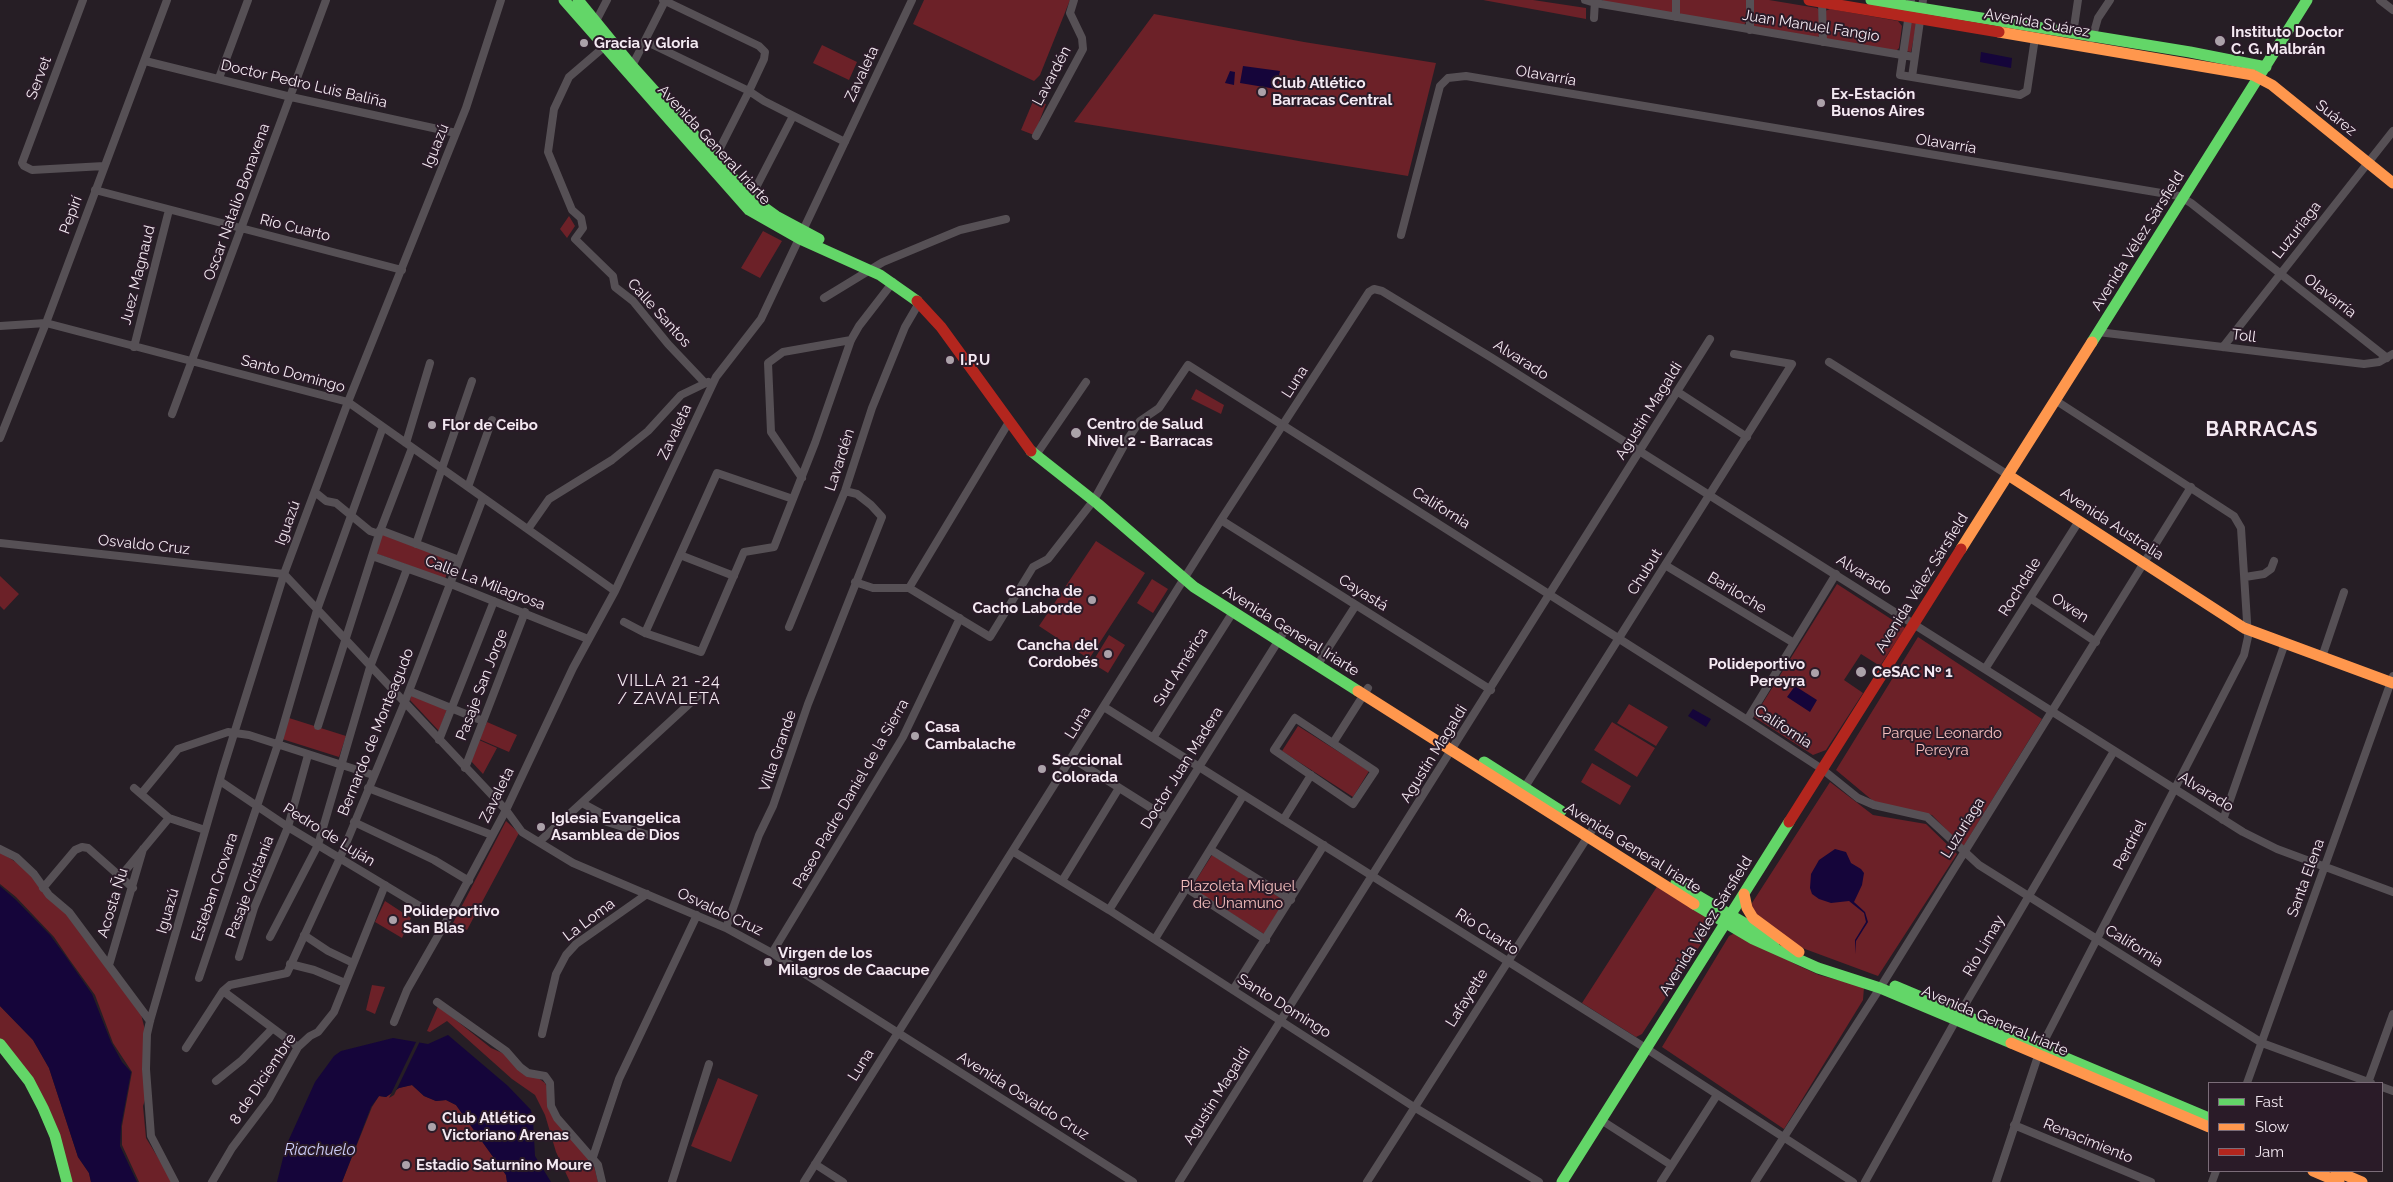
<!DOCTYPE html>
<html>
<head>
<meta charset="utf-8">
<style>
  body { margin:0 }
  #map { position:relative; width:2393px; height:1182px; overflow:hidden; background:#261e25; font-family:Raleway,sans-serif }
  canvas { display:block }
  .legend { position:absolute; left:2208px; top:1082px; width:175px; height:90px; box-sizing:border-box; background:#2a1b28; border:1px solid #7b6d79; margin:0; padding:6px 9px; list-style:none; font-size:15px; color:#f4e9f2 }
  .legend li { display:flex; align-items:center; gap:10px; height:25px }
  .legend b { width:25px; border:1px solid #7b6d79 }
</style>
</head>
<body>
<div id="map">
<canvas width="2393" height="1182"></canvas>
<ul class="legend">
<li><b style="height:6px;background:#63d668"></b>Fast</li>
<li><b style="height:6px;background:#ff974d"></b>Slow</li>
<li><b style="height:6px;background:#b3261e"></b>Jam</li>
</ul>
</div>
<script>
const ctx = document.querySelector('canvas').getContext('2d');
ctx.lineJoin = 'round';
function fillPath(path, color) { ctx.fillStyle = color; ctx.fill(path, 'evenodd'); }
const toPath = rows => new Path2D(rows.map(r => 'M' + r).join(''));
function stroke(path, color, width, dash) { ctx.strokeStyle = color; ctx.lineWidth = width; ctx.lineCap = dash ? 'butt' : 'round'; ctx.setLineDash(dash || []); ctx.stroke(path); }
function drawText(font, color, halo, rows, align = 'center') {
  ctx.font = font + ' Raleway,sans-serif'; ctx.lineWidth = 4; ctx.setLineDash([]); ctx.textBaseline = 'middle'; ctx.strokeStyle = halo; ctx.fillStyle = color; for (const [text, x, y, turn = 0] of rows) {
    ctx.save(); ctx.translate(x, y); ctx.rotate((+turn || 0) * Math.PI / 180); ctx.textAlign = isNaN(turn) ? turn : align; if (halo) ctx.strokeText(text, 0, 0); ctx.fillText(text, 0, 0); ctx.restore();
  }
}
fillPath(toPath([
  [924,0,1070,0,1040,75,1034,81,913,24],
  [1483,0,1533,0,1586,8,1586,19],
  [1602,0,1673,0,1673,11,1672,13,1605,2],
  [1678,0,1746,0,1747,21,1743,26,1687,18,1679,13],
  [1754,0,1769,0,1817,8,1819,10,1819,36,1817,38,1752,26],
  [1830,9,1898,21,1902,26,1899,48,1896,51,1828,40,1825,37,1825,11],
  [1154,14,1304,42,1436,63,1408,176,1074,122],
  [1911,21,1917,22,1911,52,1905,51],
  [822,45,857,62,849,80,813,63],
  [1034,99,1046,104,1034,135,1021,130],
  [569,216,575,226,567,238,560,229],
  [763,231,782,241,760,278,741,268],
  [1196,389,1224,405,1221,414,1191,399],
  [382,533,452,560,445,579,375,553],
  [1096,541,1145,573,1089,659,1039,626],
  [0,576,19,594,4,610,0,606],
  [1152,579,1168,589,1153,613,1137,603],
  [1837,584,1905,628,1880,666,1861,654,1844,680,1863,693,1826,750,1813,755,1754,717],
  [1109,635,1125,645,1108,673,1092,663],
  [1918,637,2042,719,1963,847,1932,815,1878,805,1836,770],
  [412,693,447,709,439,731,410,700],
  [1629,704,1668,727,1656,746,1617,723],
  [289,718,346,736,339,757,282,739],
  [487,722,517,735,509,752,479,739],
  [1612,722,1655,748,1637,777,1594,750],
  [1298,726,1369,771,1353,797,1282,751],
  [479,740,497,748,483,774,470,760],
  [1592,763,1631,786,1620,805,1581,782],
  [1830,782,1873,815,1926,824,1957,854,1878,976,1805,949,1778,935,1771,931,1751,908,1752,903],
  [506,821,519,833,467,930,453,923],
  [0,852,22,866,69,916,141,1014,145,1030,145,1100,143,1106,146,1138,173,1182,139,1182,122,1145,122,1126,132,1072,113,1043,95,995,69,959,54,937,16,897,0,884],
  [1212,855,1285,901,1264,934,1191,888],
  [1658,885,1716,921,1642,1034,1636,1037,1582,1003],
  [385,901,411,918,402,938,375,922],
  [1735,933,1797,965,1819,975,1864,987,1863,1000,1784,1129,1662,1047,1729,936],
  [372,985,385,987,375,1014,366,1010],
  [0,1006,33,1040,49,1068,78,1157,89,1173,91,1182,70,1182,57,1135,0,1040],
  [438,1006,491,1048,507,1055,545,1083,548,1089,547,1106,594,1166,598,1182,570,1182,556,1152,545,1115,535,1095,512,1079,447,1021,430,1032,427,1031],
  [718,1078,758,1095,731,1162,691,1146],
  [412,1085,424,1096,436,1101,446,1100,456,1105,506,1175,507,1182,342,1182,372,1107,379,1096,386,1097,399,1088]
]), '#6c2128');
fillPath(toPath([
  [1981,52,2012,58,2011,68,1980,62],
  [1243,66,1280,71,1276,89,1240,83],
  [1230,71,1235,72,1234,85,1225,83],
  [1795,686,1817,700,1810,712,1787,697],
  [1693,709,1711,719,1706,727,1688,716],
  [1835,849,1846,852,1851,863,1861,869,1864,873,1862,885,1854,902,1865,912,1868,922,1856,941,1855,954,1855,940,1866,922,1864,913,1849,901,1831,903,1819,899,1812,894,1810,888,1811,874,1819,860],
  [0,886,16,900,50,935,64,954,92,994,111,1042,122,1062,131,1072,121,1126,120,1146,137,1182,91,1182,89,1173,78,1157,49,1068,33,1040,0,1006],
  [448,1035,508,1086,531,1110,533,1120,535,1156,551,1182,507,1182,506,1175,456,1105,446,1100,436,1101,424,1096,412,1085,399,1088,386,1097,379,1096,371,1107,342,1182,277,1182,286,1146,315,1082,334,1056,341,1051,393,1038,428,1044]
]), '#15053a');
fillPath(toPath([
  [417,1040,420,1041,394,1095,389,1098]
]), '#261e25');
stroke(toPath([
  [83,0,22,163,24,166,32,170,104,166],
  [663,0,759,46,765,52,764,59,749,91,714,160],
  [1585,0,1595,3,1914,57],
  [1911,0,1900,75,2020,95,2027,91,2035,38],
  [2380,0,2393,10],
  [1822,2,1823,42],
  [1676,17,1676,0],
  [1594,18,1595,0],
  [594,25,607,0],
  [1750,30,1750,0],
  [2073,34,2078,0],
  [2092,39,2098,18,2110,0],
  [645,41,749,91,764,101,845,142],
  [604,47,569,77,554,109,548,152,572,210,581,218,583,228,575,239,613,276,615,287,633,301,668,344,705,383],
  [145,61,291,97,456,133],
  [631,68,665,1],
  [1912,77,1923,0],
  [219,78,248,0],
  [1036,136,1083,49,1082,38,1070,13,1074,0],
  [95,190,402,270],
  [749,201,793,116],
  [1401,235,1440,86,1448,78,1466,76,2179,196,2191,203,2387,358],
  [824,298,883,262,960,230,1006,219],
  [0,326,46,323,348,402,615,591],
  [2098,332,2364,364,2379,362,2393,354],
  [134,347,169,210],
  [2223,347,2393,131],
  [1829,362,2008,475],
  [1678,392,1747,437],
  [172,414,326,0],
  [1009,422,909,588,990,637,1033,567,1048,559,1094,500,1127,440,1140,421,1159,408,1188,365,1747,720,1822,769,1858,798,1874,805,1927,817,1979,865,2262,1043,2371,1083],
  [0,438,46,323,167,0],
  [406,443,430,363],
  [1036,455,1086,382],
  [802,478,771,432,768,363,783,352,851,340],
  [468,487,492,420],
  [315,492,326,501,336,503,370,531,379,534],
  [1221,520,1491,690],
  [528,529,549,499,612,460,648,431,681,395,708,382],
  [380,530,459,560],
  [0,543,284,574],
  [416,544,472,381],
  [680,555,734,576],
  [372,556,451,584,588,639],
  [1665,565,1794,643],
  [284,574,506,810,522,832,573,863,726,928,772,953,1133,1182],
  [2245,577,2264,574,2271,569,2274,561],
  [855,582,873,588,909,588],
  [2030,598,2096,642],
  [624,622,645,633,701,652,744,552,774,547,815,443,851,340,859,326,893,282],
  [789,627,845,491,872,408,905,327,919,303],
  [645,633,717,473,793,499],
  [2322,657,2344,592],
  [1318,664,1356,605],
  [1985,669,2079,521],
  [409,691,483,721],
  [1104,707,1647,1049,1853,1182],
  [1295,718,1375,771,1353,804,1274,750,1295,718],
  [1747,720,1836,574],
  [318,726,379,534,412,448],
  [1153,738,1233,612],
  [439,740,494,601],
  [1333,743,1368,688],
  [1072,758,1167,818],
  [465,768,525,612],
  [220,781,288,827,426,910],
  [134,788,169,818,205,830],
  [368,788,492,835],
  [1523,790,1792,364,1734,354],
  [141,794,178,749,228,732,249,735,373,775],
  [582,803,606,816,607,822,652,836],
  [1283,820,1311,775],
  [2223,820,2285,643],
  [354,822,434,860,469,881],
  [539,842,700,694],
  [0,849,16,857,34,874,49,895,69,912,150,1021],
  [1211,850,1291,900],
  [1014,852,1109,910,1414,1107,1539,1182],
  [120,877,169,818],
  [1062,881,1119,788],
  [43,888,75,850,82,847,88,848,133,888],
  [1186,888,1266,940],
  [1109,910,1282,635],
  [726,928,759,835,773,806,808,704,882,517,871,505,857,494,845,491],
  [304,935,328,951,353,963],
  [270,937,318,845,370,667,407,569],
  [1155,939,1243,796],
  [772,953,903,737,960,618],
  [239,957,254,908,288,827,308,755],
  [290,964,314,970,345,983],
  [109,965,143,849],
  [199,978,278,744,317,610,383,427],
  [1233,990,1324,845],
  [223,991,298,1047],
  [437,1002,506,1051,520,1067,528,1073,545,1076,550,1083,551,1106,557,1118,598,1165,602,1182],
  [394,1022,407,990,447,920,506,810,573,668,615,591,716,377,761,319,912,0],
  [542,1034,556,974,566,955,576,944,647,894],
  [186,1048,223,991,230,985,287,973,340,858,404,704,483,498],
  [216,1081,242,1060,272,1029],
  [2247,1083,2393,676],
  [2368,1083,2393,1014],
  [2382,1087,2393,1091],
  [1601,1120,1671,1165],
  [2014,1125,2151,1182],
  [593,1157,619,1079,697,915],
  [815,1164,843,1182],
  [175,1182,151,1136,146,1069,147,1034,150,1021,223,769,284,574,348,402,466,108,501,0],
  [212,1182,232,1148,269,1099,298,1047,310,1036,318,1032,334,1012,385,885],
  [672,1182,709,1064],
  [804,1182,1221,520,1369,292,1374,289,1382,291,1492,358,2243,832,2277,849,2393,892],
  [1179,1182,1710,339],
  [1367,1182,1592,830],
  [1661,1182,1717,1095],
  [1755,1182,1880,988,2191,487],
  [1865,1182,1956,1020,2114,751],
  [1996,1182,2041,1047,2244,655,2248,637,2241,528,2234,516,2055,400],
  [2212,1182,2216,1171]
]), '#565055', 8);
stroke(toPath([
  [564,0,749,210,800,239,880,275,917,301],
  [578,0,632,66,751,198,776,216,819,239],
  [1871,0,2190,52,2266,67],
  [2092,342,2307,0],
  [1031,451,1098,504,1194,587,1358,691],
  [1484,762,1561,811],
  [1676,883,1775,941],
  [1694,904,1753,939,1818,968,1880,988,2011,1043],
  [1895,986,2209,1118],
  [0,1044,29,1081,43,1108,55,1136,67,1182],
  [1562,1182,1789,822]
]), '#63d668', 11);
stroke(toPath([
  [1999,32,2253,75,2272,85,2393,183],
  [2008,475,2244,628,2393,683],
  [1961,549,2092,342],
  [1358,691,1694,904],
  [1744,894,1747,908,1753,918,1799,952],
  [2011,1043,2209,1127],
  [2313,1171,2339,1182],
  [2336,1171,2362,1182]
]), '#ff974d', 11);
stroke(toPath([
  [1809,0,1999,32],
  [917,301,941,327,1031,451],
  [1789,822,1961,549]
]), '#b3261e', 11);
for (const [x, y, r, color] of [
  [2220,41,6,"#aca2aa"],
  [584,43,5,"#aca2aa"],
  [1262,92,5,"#aca2aa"],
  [1821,103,5,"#aca2aa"],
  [950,360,5,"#aca2aa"],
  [432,425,5,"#aca2aa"],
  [1076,433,6,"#aca2aa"],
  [1092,600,5,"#aca2aa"],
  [1108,654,5,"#aca2aa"],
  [1861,672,6,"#aca2aa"],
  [1815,673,5,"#aca2aa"],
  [915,736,5,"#aca2aa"],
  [1042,769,5,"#aca2aa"],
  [541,827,5,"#aca2aa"],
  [393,920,5,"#aca2aa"],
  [768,962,5,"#aca2aa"],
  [432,1127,5,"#aca2aa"],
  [406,1165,5,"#aca2aa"]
]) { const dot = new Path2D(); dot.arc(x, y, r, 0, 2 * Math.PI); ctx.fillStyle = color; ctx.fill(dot); stroke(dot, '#2a1b28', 2); }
drawText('15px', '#f4e9f2', '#2a1b28', [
  ["Avenida Suárez",2037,23,10],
  ["Juan Manuel Fangio",1811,26,9],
  ["Zavaleta",862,74,-65],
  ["Lavardén",1052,76,-62],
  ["Olavarría",1546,76,10],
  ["Servet",39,78,-69],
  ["Doctor Pedro Luis Baliña",304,84,13],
  ["Suárez",2336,118,39],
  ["Olavarría",1946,144,9],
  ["Avenida General Iriarte",714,145,47],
  ["Iguazú",436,146,-68],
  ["Oscar Natalio Bonavena",237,202,-70],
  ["Pepirí",71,215,-70],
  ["Río Cuarto",295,228,14],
  ["Luzuriaga",2297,230,-52],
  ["Avenida Vélez Sársfield",2138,241,-58],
  ["Juez Magnaud",138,275,-76],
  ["Olavarría",2330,296,38],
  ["Calle Santos",659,313,48],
  ["Toll",2244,336,7],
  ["Alvarado",1521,360,32],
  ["Santo Domingo",293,374,15],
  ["Luna",1295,382,-57],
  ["Agustín Magaldi",1649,411,-58],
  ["Zavaleta",675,432,-65],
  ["Lavardén",840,460,-72],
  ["California",1441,508,32],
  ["Iguazú",288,523,-70],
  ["Avenida Australia",2112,524,33],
  ["Osvaldo Cruz",144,545,6],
  ["Chubut",1645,572,-58],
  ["Alvarado",1864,575,32],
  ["Calle La Milagrosa",485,583,21],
  ["Avenida Vélez Sársfield",1922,583,-58],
  ["Rochdale",2020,587,-58],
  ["Cayastá",1363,593,32],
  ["Bariloche",1737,593,31],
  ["Owen",2070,608,33],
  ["Avenida General Iriarte",1291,631,32],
  ["Sud América",1181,667,-58],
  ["Pasaje San Jorge",482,685,-69],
  ["Luna",1078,723,-58],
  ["California",1783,727,33],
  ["Bernardo de Monteagudo",376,732,-68],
  ["Villa Grande",778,751,-71],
  ["Agustín Magaldi",1434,754,-58],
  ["Doctor Juan Madera",1182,768,-58],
  ["Alvarado",2206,792,32],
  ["Paseo Padre Daniel de la Sierra",851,794,-60],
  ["Zavaleta",497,795,-64],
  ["Luzuriaga",1963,828,-58],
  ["Pedro de Luján",329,835,32],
  ["Perdriel",2130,845,-63],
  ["Avenida General Iriarte",1633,848,32],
  ["Santa Elena",2306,878,-70],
  ["Esteban Crovara",215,887,-71],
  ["Pasaje Cristanía",250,887,-69],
  ["Acosta Ñu",113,903,-73],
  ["Iguazú",168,911,-74],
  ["Osvaldo Cruz",720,912,25],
  ["La Loma",589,920,-37],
  ["Avenida Vélez Sársfield",1706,926,-58],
  ["Río Cuarto",1487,932,33],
  ["Río Limay",1984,946,-60],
  ["California",2134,946,32],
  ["Lafayette",1467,998,-58],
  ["Santo Domingo",1284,1006,32],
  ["Avenida General Iriarte",1995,1021,23],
  ["Luna",861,1065,-58],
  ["8 de Diciembre",263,1079,-56],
  ["Avenida Osvaldo Cruz",1023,1096,32],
  ["Agustín Magaldi",1217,1096,-58],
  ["Renacimiento",2088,1141,22]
]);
drawText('bold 15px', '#f4e9f2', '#2a1b28', [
  ["Instituto Doctor",2231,32],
  ["C. G. Malbrán",2231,49],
  ["Gracia y Gloria",594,43],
  ["Club Atlético",1272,83],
  ["Barracas Central",1272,100],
  ["Ex-Estación",1831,94],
  ["Buenos Aires",1831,111],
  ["I.P.U",960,360],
  ["Centro de Salud",1087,424],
  ["Nivel 2 - Barracas",1087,441],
  ["Flor de Ceibo",442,425],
  ["Cancha de",1082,591,"right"],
  ["Cacho Laborde",1082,608,"right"],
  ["Cancha del",1098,645,"right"],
  ["Cordobés",1098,662,"right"],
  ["Polideportivo",1805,664,"right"],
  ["Pereyra",1805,681,"right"],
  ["CeSAC Nº 1",1872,672],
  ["Casa",925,727],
  ["Cambalache",925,744],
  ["Seccional",1052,760],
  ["Colorada",1052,777],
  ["Iglesia Evangelica",551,818],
  ["Asamblea de Dios",551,835],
  ["Polideportivo",403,911],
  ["San Blas",403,928],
  ["Virgen de los",778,953],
  ["Milagros de Caacupe",778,970],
  ["Club Atlético",442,1118],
  ["Victoriano Arenas",442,1135],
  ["Estadio Saturnino Moure",416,1165]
], 'left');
drawText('15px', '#f6c0bf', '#2a1b28', [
  ["Parque Leonardo",1942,733],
  ["Pereyra",1942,750],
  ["Plazoleta Miguel",1238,886],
  ["de Unamuno",1238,903]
]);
ctx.letterSpacing = '1px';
drawText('16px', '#f4e9f2', '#2a1b28', [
  ["VILLA 21 -24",669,681],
  ["/ ZAVALETA",669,699]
]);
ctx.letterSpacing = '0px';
drawText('italic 16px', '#cdcdf9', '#2a1b28', [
  ["Riachuelo",320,1150]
]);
ctx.letterSpacing = '1px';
drawText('bold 20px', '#f4e9f2', '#2a1b28', [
  ["BARRACAS",2262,430]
]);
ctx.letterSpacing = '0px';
</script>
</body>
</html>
